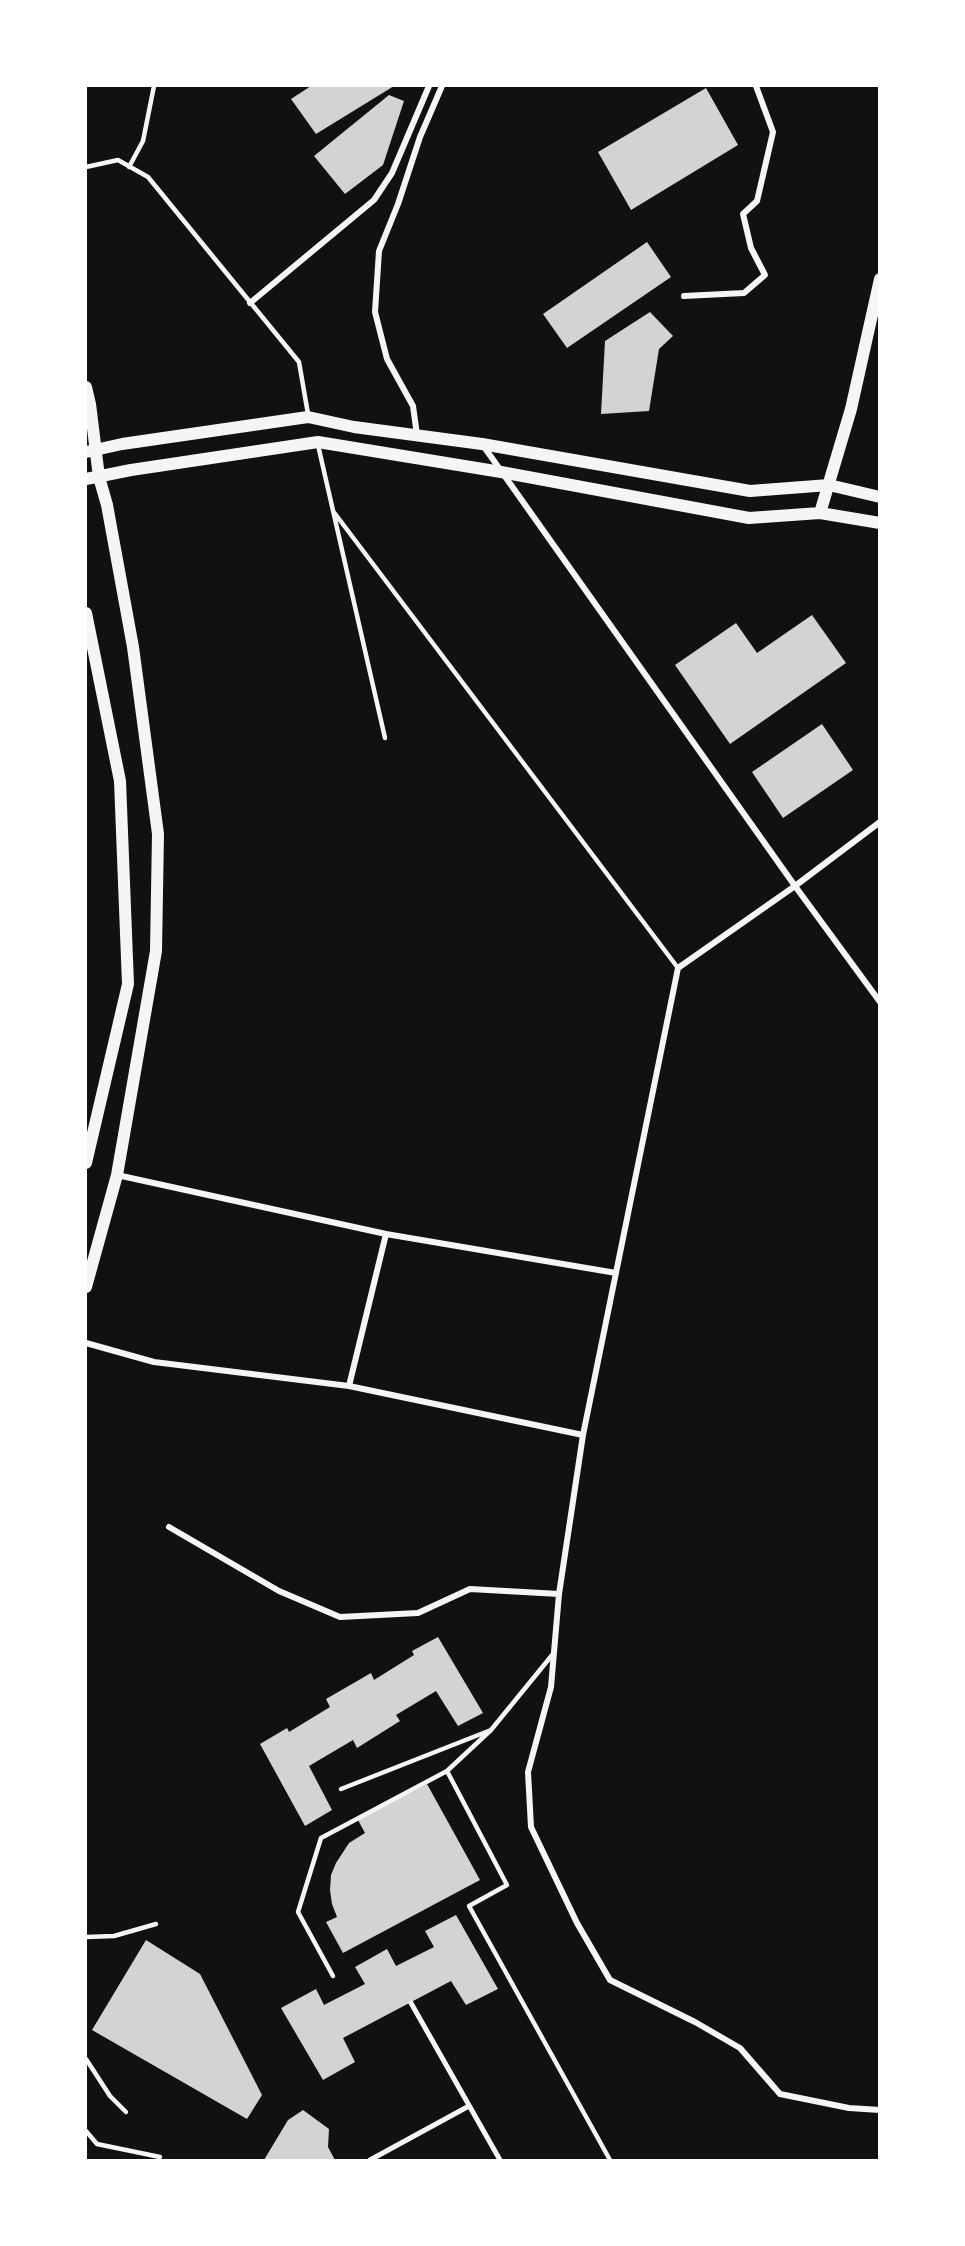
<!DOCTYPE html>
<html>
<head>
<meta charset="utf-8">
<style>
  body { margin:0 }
  #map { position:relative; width:965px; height:2246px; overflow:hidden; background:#111; font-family:Signika,sans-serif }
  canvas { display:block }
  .frame { position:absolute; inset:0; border:87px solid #fff; pointer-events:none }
</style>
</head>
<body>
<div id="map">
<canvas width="965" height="2246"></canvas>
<div class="frame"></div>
</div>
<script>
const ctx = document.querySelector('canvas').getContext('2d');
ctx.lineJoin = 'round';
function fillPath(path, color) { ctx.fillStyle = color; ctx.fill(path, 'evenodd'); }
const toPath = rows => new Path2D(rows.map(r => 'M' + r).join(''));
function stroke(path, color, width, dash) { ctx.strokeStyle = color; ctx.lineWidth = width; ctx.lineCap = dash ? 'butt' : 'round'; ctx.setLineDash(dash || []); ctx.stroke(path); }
fillPath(toPath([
  [311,86,394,86,316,134,291,99],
  [706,88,738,145,631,210,598,152],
  [389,95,404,101,383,165,345,194,314,156],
  [647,242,671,277,567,348,543,314],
  [650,312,673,336,659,349,649,411,601,414,605,341],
  [812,615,846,663,730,744,675,665,736,623,757,653],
  [822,724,853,770,783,818,752,772],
  [438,1637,483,1713,458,1726,436,1691,396,1715,400,1721,357,1748,353,1740,309,1766,332,1810,305,1826,260,1744,287,1728,289,1732,330,1707,326,1699,371,1673,374,1680,414,1655,412,1651],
  [427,1784,480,1880,343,1953,326,1922,337,1917,332,1904,330,1890,331,1875,336,1863,349,1843,365,1833,358,1820],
  [456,1915,498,1989,466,2005,451,1981,343,2038,355,2062,323,2080,281,2008,316,1989,324,2005,365,1984,355,1967,387,1949,396,1966,434,1947,425,1931],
  [146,1940,200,1974,262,2095,247,2119,92,2030],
  [303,2110,329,2129,328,2147,335,2160,264,2160,288,2120]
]), '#d3d3d3');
stroke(toPath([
  [86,167,118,160,148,177,299,362,308,414],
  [129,167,143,141,154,86],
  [318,445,385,738],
  [333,511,678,968],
  [447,1771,491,1730,553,1654],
  [341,1789,491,1730],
  [86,1937,114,1936,156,1924],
  [333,1976,298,1912,321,1838,447,1771,507,1885,469,1906,610,2160],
  [86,2059,110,2096,126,2112],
  [86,2131,97,2144,160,2157]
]), '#f5f5f5', 4.5);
stroke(toPath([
  [411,2003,500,2160],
  [370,2160,469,2106]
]), '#f5f5f5', 5);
stroke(toPath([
  [684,296,744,293,765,275,751,248,743,214,757,201,773,132,756,86],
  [250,303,374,200,392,173,429,86],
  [417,435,413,406,387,359,375,312,379,251,398,204,420,137,442,86],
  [482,444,795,886,880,822],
  [386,1234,616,1273],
  [86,1343,154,1362,349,1386,386,1234,117,1175],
  [349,1386,583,1435,559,1594],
  [583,1435,678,968,795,886,880,1002],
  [169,1527,279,1591,340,1617,418,1613,470,1589,559,1594,551,1687,528,1772,531,1827,577,1923,610,1980,695,2022,740,2048,780,2094,849,2108,880,2110]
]), '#f5f5f5', 6);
stroke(toPath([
  [86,387,90,404,99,477,107,505,133,647,158,834,156,951,117,1175,86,1287],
  [86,452,122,444,308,417,354,427,482,444,750,491,829,485,880,497],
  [86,479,131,470,318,442,501,472,749,518,820,513,880,523],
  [820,513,851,409,880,279],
  [86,613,120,781,128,984,86,1163]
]), '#f5f5f5', 12);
</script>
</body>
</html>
